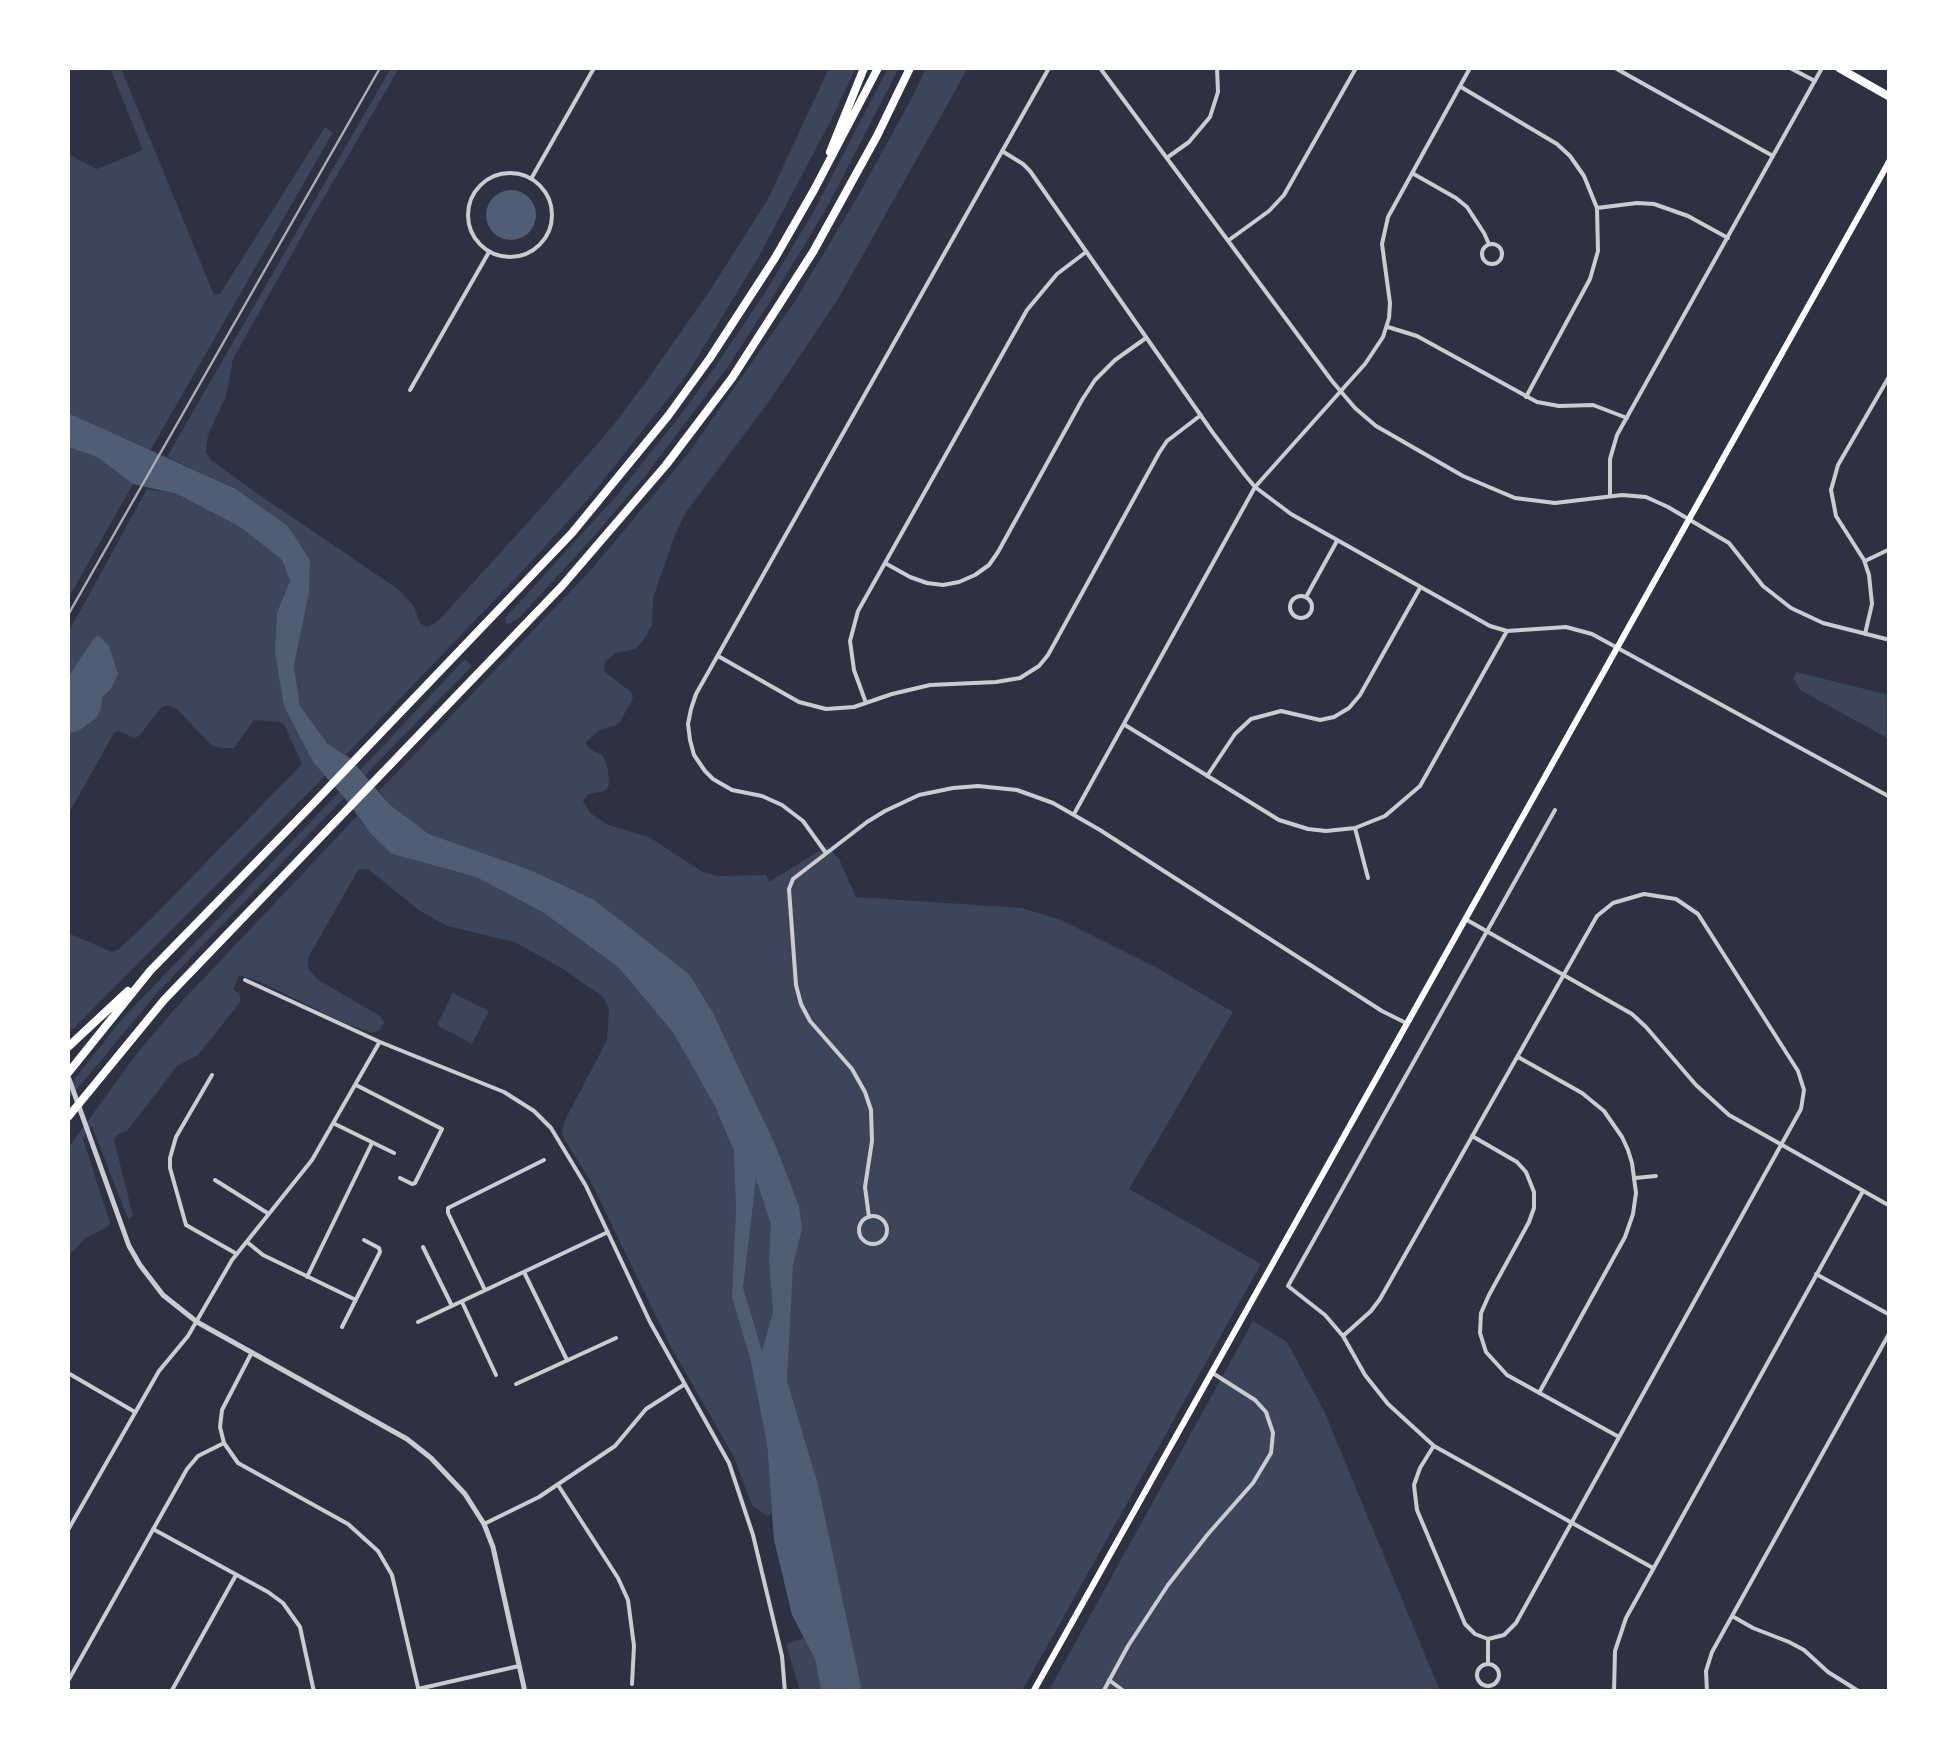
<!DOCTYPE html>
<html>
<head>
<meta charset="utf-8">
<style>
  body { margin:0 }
  #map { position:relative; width:1957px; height:1759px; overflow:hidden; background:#2d3142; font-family:"Varela Round",sans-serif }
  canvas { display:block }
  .frame { position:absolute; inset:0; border:70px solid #fff; pointer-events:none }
</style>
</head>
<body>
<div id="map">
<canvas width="1957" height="1759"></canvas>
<div class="frame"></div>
</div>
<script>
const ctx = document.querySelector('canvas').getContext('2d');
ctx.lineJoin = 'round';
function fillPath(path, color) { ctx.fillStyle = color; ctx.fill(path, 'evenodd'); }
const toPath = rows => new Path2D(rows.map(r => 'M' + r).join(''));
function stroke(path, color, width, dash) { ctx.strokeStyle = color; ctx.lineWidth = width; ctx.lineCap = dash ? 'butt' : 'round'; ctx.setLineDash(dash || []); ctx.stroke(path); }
fillPath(toPath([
  [110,68,121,68,214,295,220,294,325,127,333,132,150,451,68,413,68,154,97,169,143,150],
  [391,68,399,68,312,218,233,359,226,396,208,435,206,452,211,460,255,492,398,589,413,605,420,623,426,627,432,625,440,619,550,498,612,427,645,383,709,292,768,199,829,68,856,68,829,124,758,258,686,376,589,498,529,564,346,755,328,744,300,706,294,666,309,593,310,560,288,526,236,489,167,457],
  [888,68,899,68,826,209,771,300,729,365,646,475,594,536,520,617,509,624,506,623,505,618,617,495,682,413,713,370,765,293,814,211],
  [926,68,968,68,838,299,770,400,686,512,675,535,653,598,652,624,647,635,636,649,615,653,605,662,604,671,631,692,633,698,620,722,614,726,598,731,585,743,590,749,603,756,608,769,609,785,605,791,588,794,583,801,590,813,609,825,649,837,701,871,716,876,766,875,769,882,827,846,839,859,856,897,1022,908,1061,920,1159,969,1233,1012,1129,1189,1261,1264,1022,1691,841,1691,767,1337,762,1353,736,1309,750,1358,767,1444,772,1513,767,1516,752,1505,733,1455,671,1347,591,1182,562,1135,564,1122,607,1040,609,1008,602,996,560,967,514,942,447,926,420,911,368,869,358,870,308,958,308,968,317,979,380,1016,384,1022,381,1029,372,1033,342,1022,261,982,239,975,233,990,239,993,241,1001,198,1055,177,1066,128,1130,117,1135,114,1140,133,1216,128,1219,92,1126,83,1139,110,1223,107,1227,85,1238,68,1257,68,1148,138,1052,174,1010,357,816,371,834,392,854,476,877,544,913,618,967,656,1012,631,930,593,899,528,869,429,834,389,804,379,791,590,571,687,455,795,301,858,196,914,94],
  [68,447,97,457,133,484,68,599],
  [147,489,177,494,240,527,282,560,290,581,277,612,313,762,325,776,68,1034,68,933,112,952,119,949,151,919,302,764,284,724,280,722,254,720,234,748,221,748,212,746,177,709,168,705,162,707,140,735,135,738,118,731,114,733,68,815,68,731,71,733,111,689,94,638,68,677,68,633],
  [465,659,472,666,365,775,360,770],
  [1796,672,1889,695,1889,739,1800,690,1794,679],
  [339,792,344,798,157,993,68,1100,68,1087,123,1018],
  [453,993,489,1011,472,1044,437,1025],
  [1253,1321,1287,1342,1324,1411,1440,1691,1048,1692],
  [804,1638,815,1659,821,1691,800,1691,786,1644]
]), '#3c4559');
fillPath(toPath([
  '486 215a25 25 0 1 1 50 0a25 25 0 1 1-50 0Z',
  [68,413,236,489,288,526,310,560,309,593,294,666,300,706,328,744,350,758,389,804,429,834,528,869,593,899,689,974,713,1013,776,1147,799,1206,802,1229,793,1265,787,1381,818,1485,862,1691,821,1691,815,1659,792,1615,774,1540,767,1444,750,1358,732,1297,736,1209,734,1151,715,1106,673,1032,618,967,544,913,476,877,392,854,371,834,347,801,313,762,284,706,275,652,277,612,290,581,282,560,240,527,177,494,133,484,97,457,68,447],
  [756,1179,771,1224,769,1260,773,1312,762,1351,743,1288],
  [99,636,109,646,118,674,111,689,102,698,101,708,96,718,80,730,71,733,68,731,68,677,94,638]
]), '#4f5d75');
stroke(toPath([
  [1100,68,1332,381,1355,408,1376,426,1463,476,1515,498,1555,503,1622,495,1646,497,1668,507,1729,543,1763,586,1791,608,1823,623,1890,640],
  [1615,68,1773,156],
  [1790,68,1815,81],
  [1461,87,1557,144,1570,156,1584,176,1597,208,1598,251,1590,279,1526,397],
  [1002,151,1023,164,1030,171,1213,433,1245,475,1255,487,1291,514,1490,626,1507,631,1566,627,1592,634,1890,797],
  [1168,157,1189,142,1210,117,1218,92,1217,68],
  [1412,173,1456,198,1467,207,1484,233,1489,244],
  '468 215a42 42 0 1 1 84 0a42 42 0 1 1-84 0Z',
  [531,179,594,68],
  [1597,208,1637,203,1654,204,1688,216,1728,238],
  [1229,240,1269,211,1284,195,1356,68],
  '1482 254a10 10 0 1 1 20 0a10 10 0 1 1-20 0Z',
  [1388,327,1417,336,1537,402,1559,406,1593,405,1627,418],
  [410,390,489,252],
  [1610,496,1610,459,1617,435,1822,68],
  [1867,560,1890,549],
  [885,563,910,577,927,583,943,585,959,582,975,575,989,565,998,552,1082,400,1095,380,1115,360,1146,338],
  '1290 607a11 11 0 1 1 22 0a11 11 0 1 1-22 0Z',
  [1306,597,1337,541],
  [1865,634,1872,604,1869,575,1864,560,1836,516,1831,490,1838,465,1890,375],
  [718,656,799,702,826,709,854,707,892,694,930,685,996,682,1020,678,1039,666,1048,655,1159,453,1167,441,1201,415],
  [866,703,854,670,850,641,858,611,1027,310,1057,274,1086,252],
  [1125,725,1279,820,1308,829,1326,831,1355,828,1385,816,1420,786,1507,631],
  [1207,776,1235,734,1251,719,1281,711,1320,720,1334,717,1349,708,1360,695,1420,588],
  [1555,810,1288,1286,1325,1315,1343,1336,1365,1375,1388,1404,1434,1446,1653,1568],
  [1074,814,1255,487,1365,364,1383,337,1389,318,1390,303,1382,244,1388,217,1470,68],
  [1355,828,1368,878],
  [826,853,803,821,782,805,762,796,732,790,713,779,705,771,694,755,690,740,688,724,691,709,696,694,1049,68],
  [1467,920,1632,1014,1646,1027,1696,1085,1729,1115,1890,1206],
  [245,980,380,1042,504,1092,534,1111,551,1128,586,1186,650,1322,729,1463,753,1535,782,1656,785,1692],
  [1518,1057,1582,1093,1604,1111,1622,1137,1628,1150,1632,1163,1636,1193,1633,1214,1625,1237,1539,1393],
  [212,1075,176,1137,170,1158,170,1168,186,1225,237,1254],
  [356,1085,442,1129,415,1183,412,1184,400,1178],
  [335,1124,394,1153],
  [1472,1136,1517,1162,1526,1172,1534,1192,1534,1208,1529,1222,1489,1295,1481,1313,1480,1333,1486,1352,1507,1375,1619,1437],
  [1635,1178,1656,1176],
  [215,1180,269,1214],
  '859 1230a14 14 0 1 1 28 0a14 14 0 1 1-28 0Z',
  [869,1217,865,1187,872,1141,871,1110,865,1092,852,1069,810,1021,801,1004,796,985,789,889,793,879,867,822,885,811,919,795,953,788,978,786,1017,790,1053,803,1100,830,1382,1011,1406,1023],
  [247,1242,263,1255,356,1300],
  [423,1247,452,1306],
  [524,1272,567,1360],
  [1816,1274,1890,1315],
  [307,1277,372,1143],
  [485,1290,448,1213,448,1208,544,1160],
  [462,1302,496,1375],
  [418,1322,608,1232],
  [342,1327,380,1252,379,1248,364,1240],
  [1343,1336,1371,1311,1380,1299,1597,916,1613,903,1644,894,1676,899,1698,914,1798,1071,1804,1090,1801,1109,1516,1623,1504,1635,1488,1639],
  [251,1354,222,1410,220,1427,224,1443,238,1463,348,1524,378,1551,392,1575,419,1692],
  [68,1373,135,1412],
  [516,1384,616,1338],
  [1433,1447,1420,1468,1414,1485,1417,1510,1465,1624,1475,1634,1488,1639],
  [558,1485,618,1578,628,1600,634,1646,632,1684],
  [486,1523,539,1497,615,1446,646,1409,685,1384],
  [153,1529,268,1592,283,1603,300,1627,314,1692],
  [68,1530,159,1371,188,1336,232,1260,312,1160,379,1043],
  [1732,1616,1753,1628,1789,1642,1804,1650,1828,1672,1860,1692],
  [1488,1639,1488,1664],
  '1477 1675a11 11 0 1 1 22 0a11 11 0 1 1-22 0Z',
  [1109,1680,1125,1692],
  [68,1681,187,1469,198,1456,224,1443],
  [418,1689,519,1666],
  [171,1692,236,1575],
  [1103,1692,1128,1646,1168,1585,1208,1534,1253,1483,1271,1453,1273,1433,1266,1412,1255,1400,1211,1372],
  [1614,1692,1615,1651,1626,1618,1863,1191],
  [1707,1692,1706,1671,1712,1652,1890,1332]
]), '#caccd0', 4);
stroke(toPath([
  [68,1076,129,1246,140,1265,163,1295,197,1322,407,1439,431,1458,465,1494,484,1524,493,1547,525,1692]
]), '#caccd0', 5);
stroke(toPath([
  [1033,1692,1890,160]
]), '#fff', 6);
stroke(toPath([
  [1839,68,1890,97]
]), '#fff', 8);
stroke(toPath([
  [830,152,864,68],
  [68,1047,128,991],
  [68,1073,150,971,310,807,572,533,668,416,710,358,775,258,814,190,878,68],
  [68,1117,164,1000,562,586,666,465,732,378,813,252,877,136,910,68]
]), '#fff', 8);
stroke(toPath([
  [68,615,380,68]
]), '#abadb3', 2.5);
</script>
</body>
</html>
